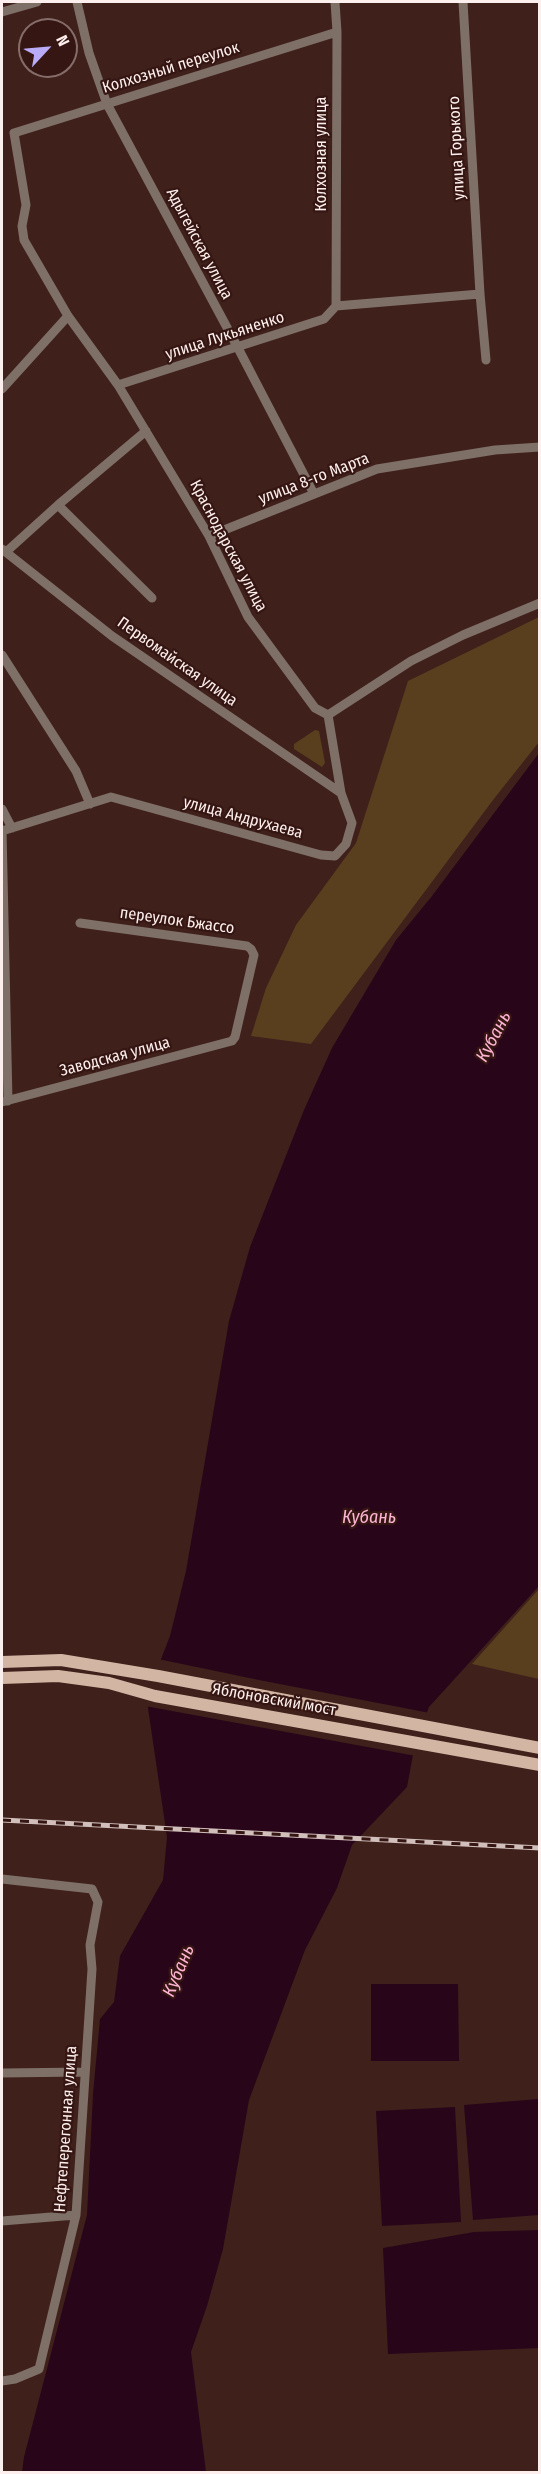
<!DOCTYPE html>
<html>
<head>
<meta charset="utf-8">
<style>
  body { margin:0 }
  #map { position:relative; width:541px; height:2474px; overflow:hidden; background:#3f201b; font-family:"Fira Sans Condensed",sans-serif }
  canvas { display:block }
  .frame { position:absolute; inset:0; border:3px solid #fdefed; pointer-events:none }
  .north { position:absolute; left:18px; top:18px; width:60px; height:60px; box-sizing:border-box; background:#351612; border:2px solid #856d6a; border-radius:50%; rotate:64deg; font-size:16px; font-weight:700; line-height:24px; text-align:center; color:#fdefed }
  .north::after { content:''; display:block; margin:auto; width:21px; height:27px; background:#b9abf7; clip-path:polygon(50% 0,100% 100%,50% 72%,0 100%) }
</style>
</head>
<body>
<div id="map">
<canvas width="541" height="2474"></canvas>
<div class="frame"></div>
<div class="north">N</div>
</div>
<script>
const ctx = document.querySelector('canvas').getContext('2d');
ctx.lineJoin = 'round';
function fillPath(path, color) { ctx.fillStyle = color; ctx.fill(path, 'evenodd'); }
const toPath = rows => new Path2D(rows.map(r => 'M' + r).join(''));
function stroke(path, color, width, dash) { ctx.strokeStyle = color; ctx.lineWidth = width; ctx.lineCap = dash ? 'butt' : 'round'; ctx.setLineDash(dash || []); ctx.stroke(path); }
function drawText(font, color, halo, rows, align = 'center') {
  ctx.font = font + ' "Fira Sans Condensed",sans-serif'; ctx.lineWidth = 4.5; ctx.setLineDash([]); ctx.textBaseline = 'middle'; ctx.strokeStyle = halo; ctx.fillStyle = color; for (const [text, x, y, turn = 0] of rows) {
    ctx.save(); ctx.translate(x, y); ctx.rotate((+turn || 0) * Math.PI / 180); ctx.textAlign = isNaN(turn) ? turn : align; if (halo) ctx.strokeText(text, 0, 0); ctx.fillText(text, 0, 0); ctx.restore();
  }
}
fillPath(toPath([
  [539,617,539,742,493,800,311,1044,251,1036,266,988,296,925,356,843,408,681],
  [315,730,319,731,325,763,322,767,294,749,294,744],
  [539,1589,539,1679,472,1664]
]), '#5a3f1e');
fillPath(toPath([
  [539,753,539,1586,429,1707,415,1744,407,1787,352,1845,337,1888,305,1950,249,2100,223,2249,207,2306,191,2352,206,2472,22,2472,24,2457,87,2215,93,2094,100,2019,114,2002,120,1956,163,1880,167,1837,148,1708,154,1677,170,1636,186,1571,229,1321,250,1247,304,1110,332,1048,396,940,432,896],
  [371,1984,458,1984,459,2061,371,2061],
  [539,2099,539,2215,473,2220,464,2105],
  [455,2107,461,2222,382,2226,376,2111],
  [539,2230,539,2348,388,2354,383,2248,474,2232]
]), '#290519');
fillPath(toPath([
  [158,1659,259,1680,430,1713,416,1756,145,1706,151,1676]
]), '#3f201b');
stroke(toPath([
  [77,2,89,53,107,104,238,348,314,494],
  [335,2,337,32,336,306],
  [463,2,480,294,486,360],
  [2,12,37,2],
  [336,306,480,294],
  [118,385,324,319,336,306],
  [2,389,68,316],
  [58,505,152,598],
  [209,536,377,469,495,450,540,447],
  [2,549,112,636,341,793],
  [6,552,58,505,146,431],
  [2,655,76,771,90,804],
  [328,715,315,708,248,617,209,536,118,385,68,316,24,240,22,226,26,205,14,133,337,32],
  [328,715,411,661,463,635,540,603],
  [2,809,12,828],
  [2,830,8,1101],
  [2,831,111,797,321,855,335,856,346,844,352,823,341,793,328,715],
  [2,1102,232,1041,235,1037,254,955,251,949,247,946,80,923],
  [2,1879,92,1889,98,1902,90,1945,92,1969,76,2215,39,2369,15,2379,2,2381],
  [2,2073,85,2072],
  [2,2221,76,2215]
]), '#7e6f67', 9);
stroke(toPath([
  [2,1662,61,1660,158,1676,540,1748],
  [2,1678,58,1676,109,1683,155,1696,540,1765]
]), '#d3b5a4', 12);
const rail = toPath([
  [2,1820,540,1848]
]);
stroke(rail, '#d1bfbc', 5);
stroke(rail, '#351612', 3, [9]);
drawText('16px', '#fdefed', '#351612', [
  ["Колхозный переулок",171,68,-17],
  ["улица Горького",457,148,-93],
  ["Колхозная улица",322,154,-90],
  ["Адыгейская улица",199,244,62],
  ["улица Лукьяненко",225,336,-18],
  ["улица 8-го Марта",314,479,-21],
  ["Краснодарская улица",228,546,62],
  ["Первомайская улица",177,662,35],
  ["улица Андрухаева",243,818,15],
  ["переулок Бжассо",177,921,8],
  ["Заводская улица",115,1057,-15],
  ["Яблоновский мост",274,1700,10],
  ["Нефтеперегонная улица",66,2129,-86]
]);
drawText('italic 18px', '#ffb4d5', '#351612', [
  ["Кубань",494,1037,-62],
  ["Кубань",369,1518],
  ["Кубань",179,1971,-67]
]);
</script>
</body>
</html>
